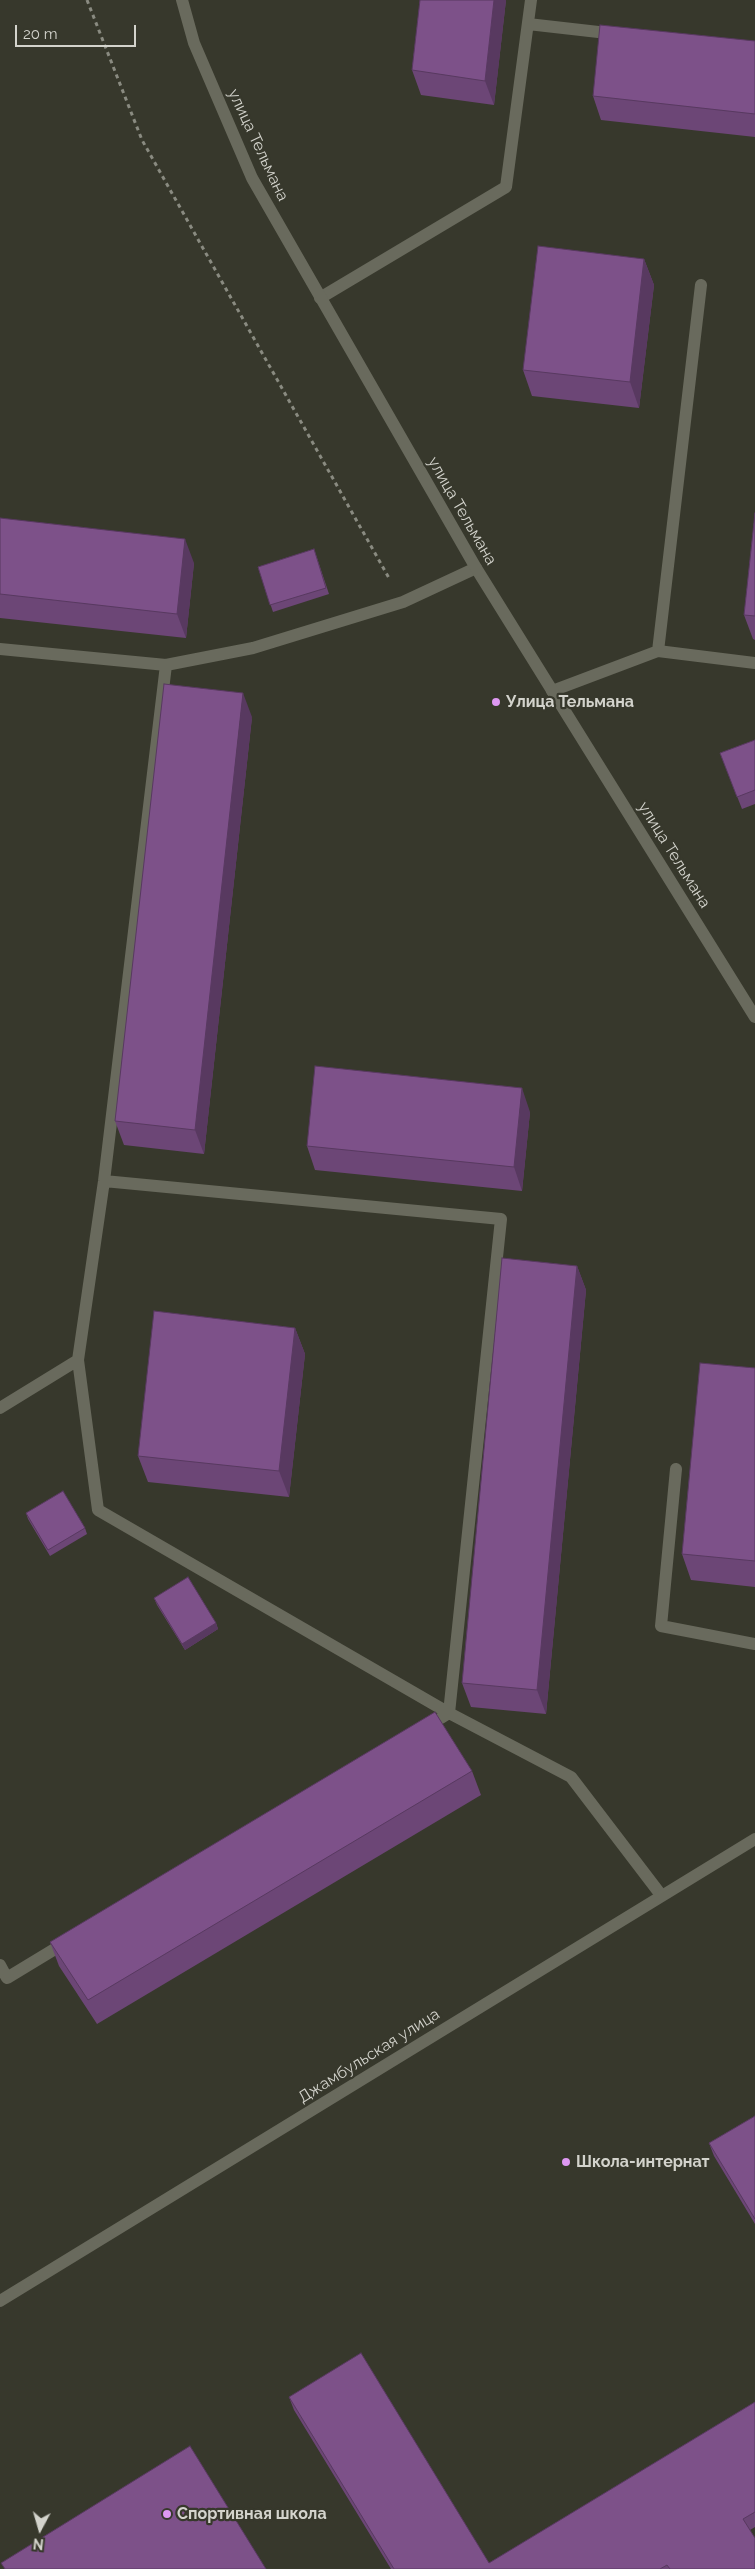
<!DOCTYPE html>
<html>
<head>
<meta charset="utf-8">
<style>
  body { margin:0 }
  #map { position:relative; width:755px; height:2569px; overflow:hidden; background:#37382c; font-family:Raleway,sans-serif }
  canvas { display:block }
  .north { position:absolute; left:15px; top:2504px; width:50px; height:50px; -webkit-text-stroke:4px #37382c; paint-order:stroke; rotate:186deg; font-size:14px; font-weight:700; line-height:20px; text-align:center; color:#d3d3cc }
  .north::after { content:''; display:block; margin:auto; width:18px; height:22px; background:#d3d3cc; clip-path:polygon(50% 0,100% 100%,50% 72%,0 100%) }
  .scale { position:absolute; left:15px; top:25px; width:121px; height:22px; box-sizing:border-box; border:2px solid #d3d3cc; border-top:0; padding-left:6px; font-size:15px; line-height:18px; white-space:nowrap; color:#d3d3cc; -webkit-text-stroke:4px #37382c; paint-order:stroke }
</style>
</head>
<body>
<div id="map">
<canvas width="755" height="2569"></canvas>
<div class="north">N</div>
<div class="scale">20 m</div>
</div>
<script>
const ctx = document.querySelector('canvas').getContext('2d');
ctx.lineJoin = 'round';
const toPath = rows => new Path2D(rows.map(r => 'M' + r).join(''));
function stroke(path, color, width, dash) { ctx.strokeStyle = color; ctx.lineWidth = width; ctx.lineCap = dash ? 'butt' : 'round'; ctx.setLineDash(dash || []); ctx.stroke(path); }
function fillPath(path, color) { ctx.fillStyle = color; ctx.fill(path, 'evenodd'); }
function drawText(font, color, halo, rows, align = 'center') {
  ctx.font = font + ' Raleway,sans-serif'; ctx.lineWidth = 4.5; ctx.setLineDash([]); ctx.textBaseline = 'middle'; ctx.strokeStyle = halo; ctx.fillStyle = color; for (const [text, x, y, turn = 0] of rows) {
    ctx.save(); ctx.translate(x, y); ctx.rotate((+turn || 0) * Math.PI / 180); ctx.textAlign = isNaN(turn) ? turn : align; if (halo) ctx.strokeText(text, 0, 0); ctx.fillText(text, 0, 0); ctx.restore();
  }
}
stroke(toPath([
  [87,0,142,140,389,578]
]), '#8a8b81', 3, [4, 4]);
stroke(toPath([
  [528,24,616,34],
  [320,298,506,187,531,0],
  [0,649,166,665,253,648,403,602,476,568],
  [658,651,701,285],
  [552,691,658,651,755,663],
  [104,1181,501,1219,449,1713,98,1510,78,1360,104,1181,166,665],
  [0,1408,78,1360],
  [676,1469,661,1626,755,1644],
  [441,1718,449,1713,571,1777,661,1895],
  [0,1965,7,1978,68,1941]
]), '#696a5d', 12);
stroke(toPath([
  [0,2301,755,1839]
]), '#696a5d', 12);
stroke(toPath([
  [182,0,194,43,252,178,476,568,755,1017]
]), '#696a5d', 12);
fillPath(toPath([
  [420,0,506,0,494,105,421,95,412,70],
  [755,41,755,137,601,120,593,96],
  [644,259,654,285,639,408,532,396,523,370],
  [755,513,755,640,753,639,744,615],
  [0,518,194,563,186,638,0,618],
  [314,549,329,594,273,612,258,567],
  [252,717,204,1154,124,1145,115,1121],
  [755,740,755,804,742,809,720,753],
  [530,1112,522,1191,315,1170,307,1146],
  [577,1266,586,1290,546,1714,471,1707,462,1683],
  [295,1328,305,1354,289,1497,148,1482,138,1456],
  [755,1368,755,1587,691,1580,682,1554],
  [26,1513,85,1528,87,1534,50,1556,28,1519],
  [154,1598,216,1623,218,1629,185,1650,157,1605],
  [472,1771,481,1795,97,2024,59,1966,50,1942],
  [755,2116,755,2224,714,2156,709,2143],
  [289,2397,489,2563,755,2402,755,2527,750,2530,755,2569,391,2569,294,2410]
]), '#6c4676');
fillPath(toPath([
  [494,0,506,0,494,105,485,81],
  [644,259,654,285,639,408,630,382],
  [185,539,194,563,186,638,177,614],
  [243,693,252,717,204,1154,195,1130],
  [522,1088,530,1112,522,1191,514,1167],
  [577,1266,586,1290,546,1714,537,1690],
  [295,1328,305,1354,289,1497,279,1471],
  [216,1623,218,1629,185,1650,182,1644]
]), '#583960');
const building = toPath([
  [420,0,494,0,485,81,412,70,420,0],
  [600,25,755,41,755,114,593,96,600,25],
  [538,246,644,259,630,382,523,370,538,246],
  [755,513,755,616,744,615,755,513],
  [0,518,185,539,177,614,0,594,0,518],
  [314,549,326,588,270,605,258,567,314,549],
  [164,684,243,693,195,1130,115,1121,164,684],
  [755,740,755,790,737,797,720,753,755,740],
  [315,1066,522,1088,514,1167,307,1146,315,1066],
  [502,1258,577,1266,537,1690,462,1683,502,1258],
  [154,1311,295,1328,279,1471,138,1456,154,1311],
  [700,1363,755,1368,755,1561,682,1554,700,1363],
  [63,1491,85,1528,48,1550,26,1513,63,1491],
  [188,1577,216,1623,182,1644,154,1598,188,1577],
  [435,1712,472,1771,88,2000,50,1942,435,1712],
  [755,2116,755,2219,709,2143,755,2116],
  [361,2353,489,2563,755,2402,755,2512,743,2519,755,2538,755,2569,670,2569,667,2565,660,2569,394,2569,289,2397,361,2353],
  [190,2446,266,2569,5,2569,1,2563,190,2446]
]);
fillPath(building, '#7d5189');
stroke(building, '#583960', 1);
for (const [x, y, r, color] of [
  [496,702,5,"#de98f2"],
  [566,2162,5,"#de98f2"],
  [167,2514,5,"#de98f2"]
]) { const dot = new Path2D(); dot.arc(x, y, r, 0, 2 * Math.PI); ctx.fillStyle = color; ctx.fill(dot); stroke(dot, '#37382c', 2); }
drawText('16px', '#d3d3cc', '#37382c', [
  ["улица Тельмана",258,145,65],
  ["улица Тельмана",462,511,60],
  ["улица Тельмана",674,855,58],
  ["Джамбульская улица",369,2056,-32]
]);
drawText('bold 16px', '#d3d3cc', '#37382c', [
  ["Улица Тельмана",506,702],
  ["Школа-интернат",576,2162],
  ["Спортивная школа",177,2514]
], 'left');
</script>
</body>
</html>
